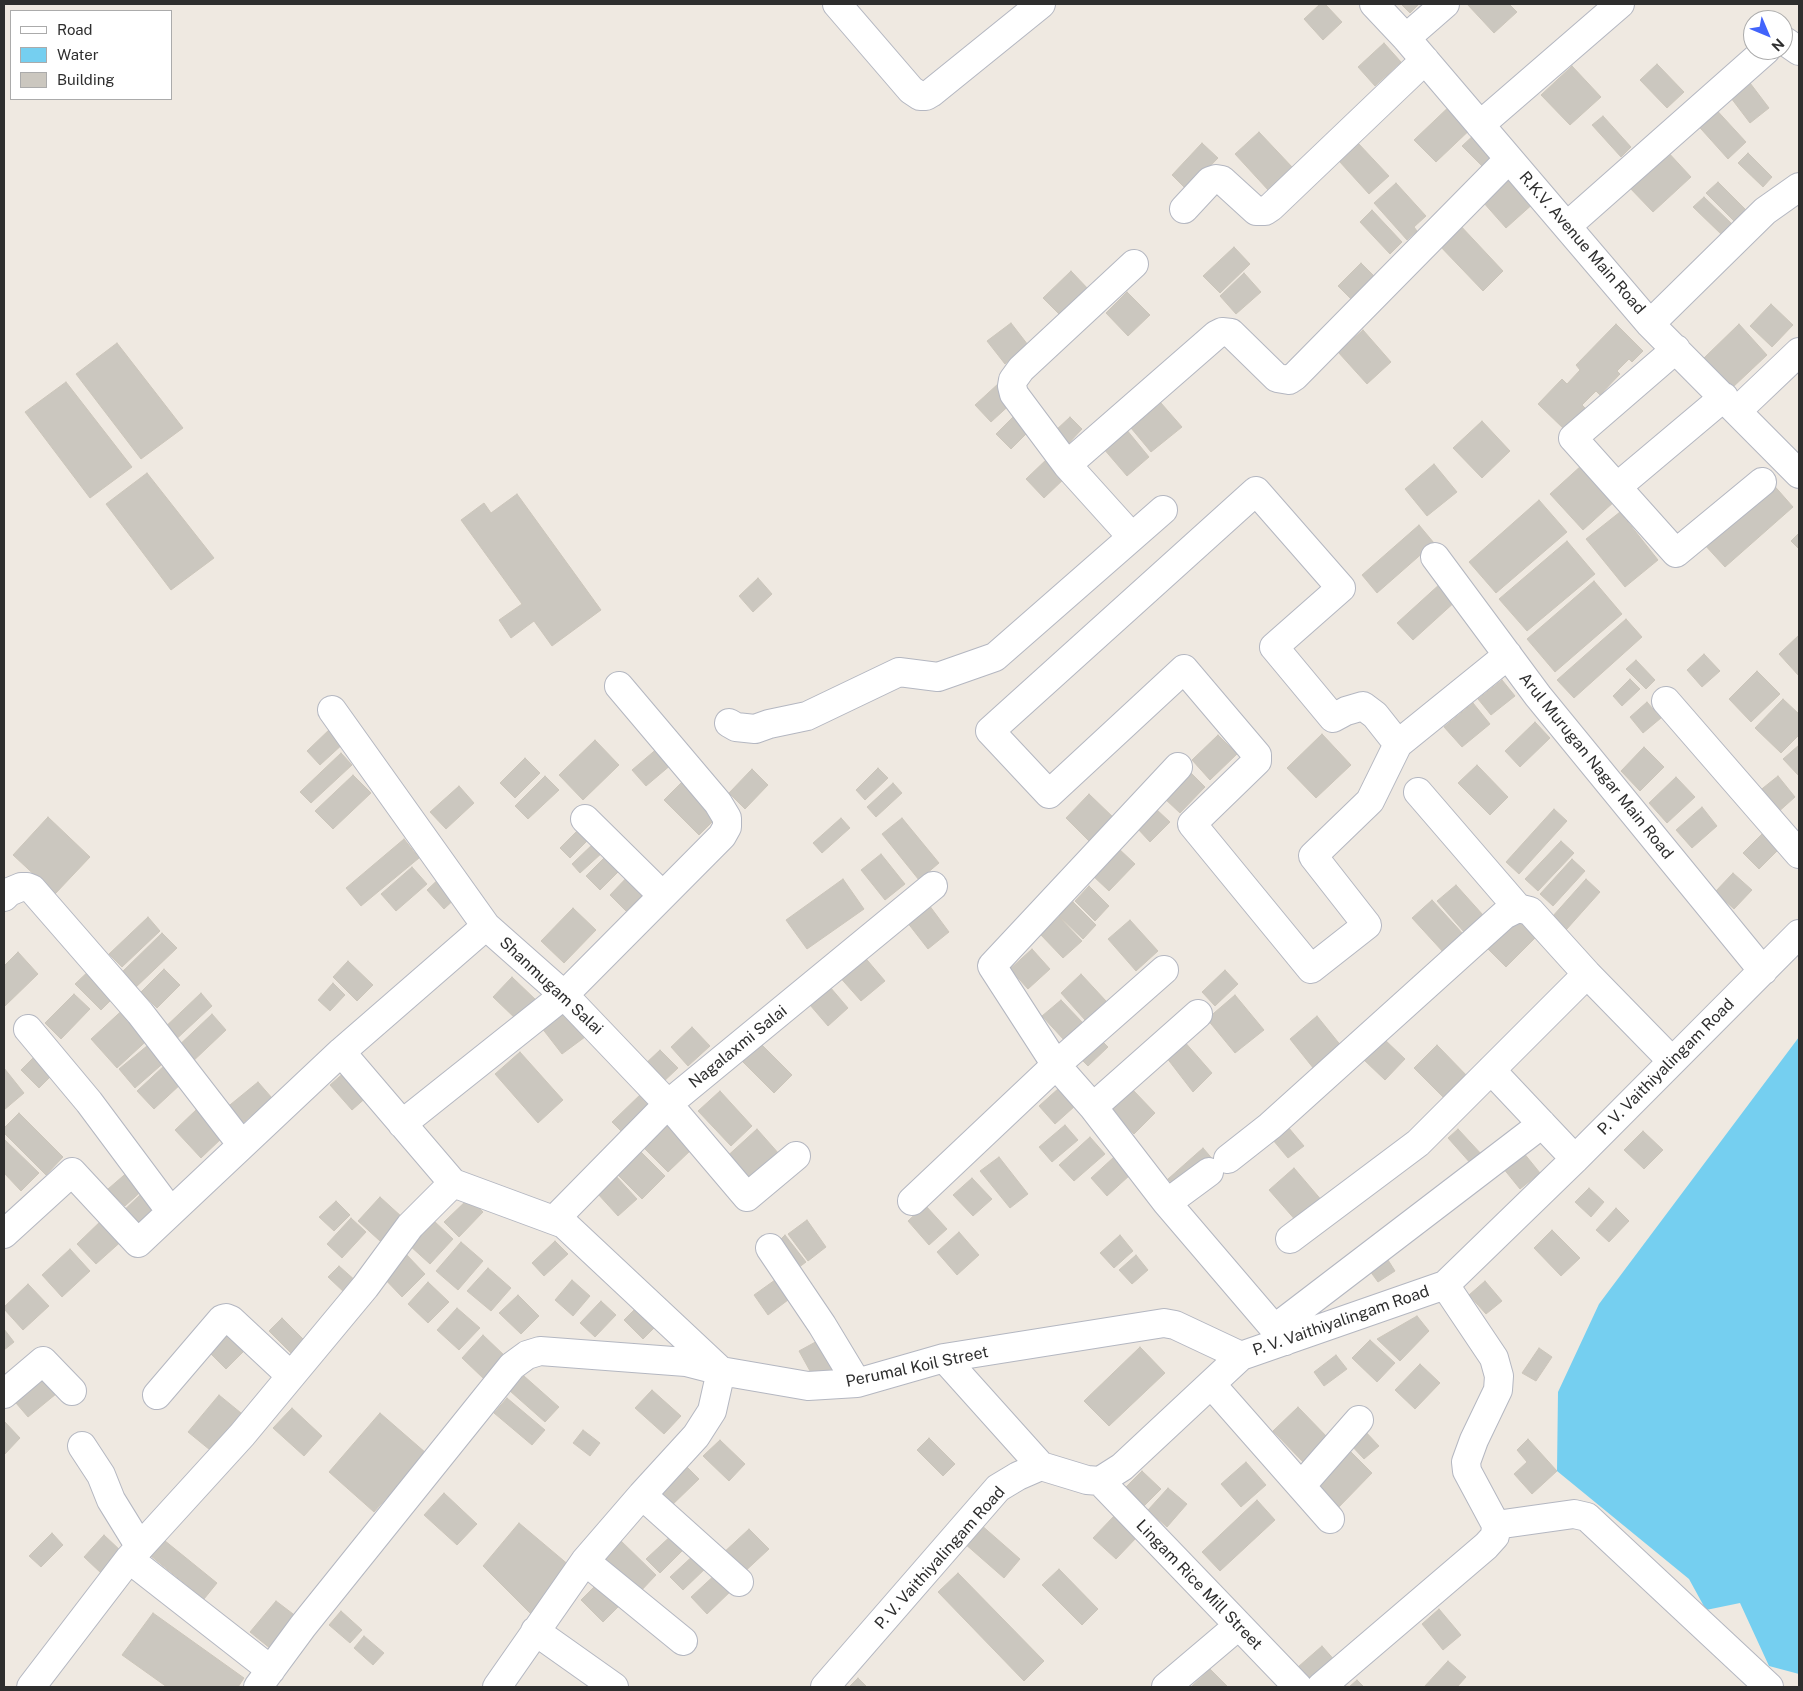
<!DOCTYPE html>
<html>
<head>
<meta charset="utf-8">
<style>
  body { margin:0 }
  #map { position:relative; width:1803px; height:1691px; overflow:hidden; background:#efe9e1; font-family:"Public Sans",sans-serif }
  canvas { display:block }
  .frame { position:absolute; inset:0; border:5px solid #2e2e2e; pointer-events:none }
  .legend { position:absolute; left:10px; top:10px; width:162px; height:90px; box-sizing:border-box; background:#fff; border:1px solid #ababab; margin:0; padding:6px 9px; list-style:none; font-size:15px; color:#2e2e2e }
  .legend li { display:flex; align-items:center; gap:10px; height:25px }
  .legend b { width:25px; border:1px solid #ababab }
  .north { position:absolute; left:1743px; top:10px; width:50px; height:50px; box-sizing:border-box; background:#fff; border:1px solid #ababab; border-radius:50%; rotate:135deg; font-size:14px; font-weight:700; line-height:20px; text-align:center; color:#2e2e2e }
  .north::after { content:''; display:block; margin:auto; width:18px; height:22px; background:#4264fb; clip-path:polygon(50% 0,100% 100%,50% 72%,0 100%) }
</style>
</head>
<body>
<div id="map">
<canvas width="1803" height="1691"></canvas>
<div class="frame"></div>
<ul class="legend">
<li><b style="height:6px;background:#fff"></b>Road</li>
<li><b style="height:14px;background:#75cff0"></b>Water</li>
<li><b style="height:14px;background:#cbc7bf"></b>Building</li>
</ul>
<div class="north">N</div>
</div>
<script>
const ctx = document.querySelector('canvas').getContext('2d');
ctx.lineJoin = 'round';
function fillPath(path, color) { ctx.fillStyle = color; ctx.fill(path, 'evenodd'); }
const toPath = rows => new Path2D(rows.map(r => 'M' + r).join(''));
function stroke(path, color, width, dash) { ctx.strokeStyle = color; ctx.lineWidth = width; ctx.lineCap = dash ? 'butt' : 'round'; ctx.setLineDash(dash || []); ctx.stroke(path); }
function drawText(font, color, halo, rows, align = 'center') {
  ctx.font = font + ' "Public Sans",sans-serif'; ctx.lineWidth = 4; ctx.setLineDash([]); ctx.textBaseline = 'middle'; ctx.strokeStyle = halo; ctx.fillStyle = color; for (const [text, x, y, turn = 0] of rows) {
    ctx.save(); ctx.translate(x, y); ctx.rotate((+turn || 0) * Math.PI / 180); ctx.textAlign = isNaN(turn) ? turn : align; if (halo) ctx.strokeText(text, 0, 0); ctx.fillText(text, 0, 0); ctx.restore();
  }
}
fillPath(toPath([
  [1799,1037,1799,1674,1769,1666,1740,1603,1706,1610,1689,1579,1557,1471,1558,1392,1599,1304]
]), '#75cff0');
const building = toPath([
  [1320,4,1325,4,1342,22,1323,40,1304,19,1320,4],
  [1401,4,1419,4,1410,13,1401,4],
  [1467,4,1509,4,1517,12,1494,33,1467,4],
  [1384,43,1401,62,1375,86,1358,67,1384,43],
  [1657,64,1684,92,1667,108,1640,80,1657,64],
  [1572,66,1601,97,1570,125,1541,95,1572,66],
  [1747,79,1769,108,1750,123,1728,94,1747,79],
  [1455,101,1476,124,1436,162,1414,140,1455,101],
  [1711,104,1746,142,1728,159,1693,120,1711,104],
  [1603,116,1631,147,1621,157,1592,125,1603,116],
  [1259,132,1293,168,1269,191,1235,154,1259,132],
  [1476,133,1496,153,1482,166,1462,146,1476,133],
  [1202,143,1218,158,1187,190,1172,175,1202,143],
  [1358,143,1389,176,1369,194,1339,161,1358,143],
  [1666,150,1691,177,1653,212,1628,186,1666,150],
  [1748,153,1772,177,1763,187,1738,163,1748,153],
  [1511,176,1535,202,1506,228,1483,202,1511,176],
  [1718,182,1749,213,1738,225,1706,193,1718,182],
  [1396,183,1426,216,1414,227,1417,231,1407,240,1374,203,1396,183],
  [1704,197,1732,224,1722,235,1693,207,1704,197],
  [1372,210,1402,242,1390,254,1360,222,1372,210],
  [1458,223,1503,271,1483,291,1437,243,1458,223],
  [1234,247,1250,264,1220,293,1203,276,1234,247],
  [1361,263,1383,285,1360,308,1338,286,1361,263],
  [1071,271,1090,291,1062,317,1043,298,1071,271],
  [1244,273,1261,292,1236,314,1220,296,1244,273],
  [1127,292,1150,315,1128,336,1106,313,1127,292],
  [1771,304,1793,325,1772,347,1750,326,1771,304],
  [1011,323,1028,345,1005,364,987,341,1011,323],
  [1616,324,1643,351,1632,362,1629,359,1617,371,1620,374,1600,395,1596,391,1582,405,1586,409,1565,430,1538,404,1562,379,1567,384,1580,370,1576,365,1616,324],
  [1739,324,1767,355,1732,388,1704,358,1739,324],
  [1363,330,1391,362,1367,384,1338,352,1363,330],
  [117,343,183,428,141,459,76,374,117,343],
  [66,382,132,467,90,498,25,412,66,382],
  [999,383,1015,400,991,422,975,405,999,383],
  [1161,403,1182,427,1151,452,1131,428,1161,403],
  [1017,413,1032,428,1011,449,996,434,1017,413],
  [1070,417,1082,429,1068,444,1055,431,1070,417],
  [1482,421,1510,451,1482,478,1453,448,1482,421],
  [1126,429,1149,457,1127,476,1103,448,1126,429],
  [1049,457,1067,476,1044,498,1026,479,1049,457],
  [1434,464,1457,492,1427,516,1405,489,1434,464],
  [1582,465,1615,501,1583,530,1550,494,1582,465],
  [147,473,214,558,171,590,106,504,147,473],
  [1771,482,1793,507,1725,567,1703,543,1771,482],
  [517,494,601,610,552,646,534,621,511,638,499,620,522,604,461,520,484,503,491,513,517,494],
  [1539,500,1567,532,1496,593,1469,562,1539,500],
  [1620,512,1658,560,1625,587,1586,539,1620,512],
  [1419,525,1434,543,1377,593,1362,575,1419,525],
  [1799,533,1799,549,1791,541,1799,533],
  [1567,541,1595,574,1527,631,1499,599,1567,541],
  [758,578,772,594,753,612,739,596,758,578],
  [1594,581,1622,614,1555,672,1527,639,1594,581],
  [1441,583,1457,600,1413,640,1397,623,1441,583],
  [1626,619,1642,637,1574,698,1557,680,1626,619],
  [1799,635,1799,676,1779,654,1799,635],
  [1704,654,1720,671,1702,687,1687,670,1704,654],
  [1636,660,1655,680,1646,689,1626,669,1636,660],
  [1757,671,1780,694,1751,722,1729,699,1757,671],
  [1630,679,1640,689,1622,706,1613,696,1630,679],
  [1502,680,1515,696,1491,715,1478,699,1502,680],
  [1783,699,1799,714,1799,735,1781,753,1755,728,1783,699],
  [1647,702,1661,718,1643,733,1630,717,1647,702],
  [1473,703,1490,724,1462,747,1444,727,1473,703],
  [1535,722,1550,738,1520,767,1505,751,1535,722],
  [332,727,345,742,320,765,307,751,332,727],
  [1322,734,1351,765,1316,798,1287,768,1322,734],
  [1218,735,1237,754,1210,780,1192,760,1218,735],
  [595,740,619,765,583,800,559,775,595,740],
  [1799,745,1799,776,1783,759,1799,745],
  [659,747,672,764,646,786,632,770,659,747],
  [1644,747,1664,767,1640,791,1621,771,1644,747],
  [341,753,352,765,311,803,300,792,341,753],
  [525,758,540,773,515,798,500,783,525,758],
  [1477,765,1508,797,1490,815,1458,783,1477,765],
  [878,768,888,778,865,800,856,790,878,768],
  [752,769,768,785,745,809,729,793,752,769],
  [1189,771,1205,787,1180,813,1164,798,1189,771],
  [353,775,371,793,333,829,315,811,353,775],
  [545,776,559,790,528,819,515,806,545,776],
  [1778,776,1795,797,1776,814,1758,792,1778,776],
  [1676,777,1695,797,1667,823,1649,803,1676,777],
  [686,778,721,813,699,835,664,800,686,778],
  [893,783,902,793,876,817,867,807,893,783],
  [459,786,474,803,446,829,430,812,459,786],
  [1089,794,1115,819,1091,843,1066,818,1089,794],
  [1702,807,1717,826,1692,848,1676,830,1702,807],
  [1156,809,1170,822,1150,842,1137,828,1156,809],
  [1554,809,1567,821,1519,874,1506,862,1554,809],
  [48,817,90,857,55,894,13,855,48,817],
  [841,818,850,828,822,853,813,843,841,818],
  [902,818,939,863,919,880,882,834,902,818],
  [580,828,590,838,570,858,560,848,580,828],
  [1768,828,1784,844,1759,869,1743,853,1768,828],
  [404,839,419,858,361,906,346,888,404,839],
  [1561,841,1574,853,1538,891,1525,879,1561,841],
  [595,842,603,852,580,873,572,864,595,842],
  [1117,847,1135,864,1109,891,1091,874,1117,847],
  [881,854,905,884,885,900,861,870,881,854],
  [604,858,618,872,600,890,586,876,604,858],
  [1572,859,1585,871,1553,906,1540,894,1572,859],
  [412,867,427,884,396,911,381,894,412,867],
  [632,872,649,888,626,911,610,895,632,872],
  [1733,873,1752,890,1734,909,1715,892,1733,873],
  [444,874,461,893,444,909,427,890,444,874],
  [843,879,864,909,807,949,786,920,843,879],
  [1586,879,1600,892,1566,930,1552,917,1586,879],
  [1456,885,1483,915,1464,932,1437,901,1456,885],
  [1089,886,1109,906,1095,921,1075,901,1089,886],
  [1432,900,1464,935,1444,953,1412,918,1432,900],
  [1073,902,1096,925,1083,939,1059,916,1073,902],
  [929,905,949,932,928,949,907,922,929,905],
  [573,908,596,930,564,963,541,941,573,908],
  [1519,916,1538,935,1506,967,1487,948,1519,916],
  [148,917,160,931,122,967,109,954,148,917],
  [1059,917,1082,941,1063,958,1040,934,1059,917],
  [1130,920,1158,951,1136,971,1108,939,1130,920],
  [162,933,177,948,134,989,120,974,162,933],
  [1032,949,1050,969,1028,989,1010,969,1032,949],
  [18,952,38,974,5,1006,4,966,18,952],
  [862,954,885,981,861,1001,837,974,862,954],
  [348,961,373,985,357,1001,333,977,348,961],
  [94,966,119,992,101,1010,75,984,94,966],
  [164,969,180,985,157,1008,141,992,164,969],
  [1225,970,1238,984,1215,1006,1202,992,1225,970],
  [1081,974,1106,1001,1085,1020,1061,993,1081,974],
  [512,977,537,1001,518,1021,493,997,512,977],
  [824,980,848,1008,828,1026,804,998,824,980],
  [333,983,345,995,330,1011,318,1000,333,983],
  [201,993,212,1006,171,1044,160,1032,201,993],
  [74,994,90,1009,61,1039,45,1023,74,994],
  [1235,995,1264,1030,1235,1053,1207,1019,1235,995],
  [1061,1000,1083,1023,1064,1040,1042,1016,1061,1000],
  [128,1005,154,1034,117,1068,91,1039,128,1005],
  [560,1005,585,1037,562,1054,538,1023,560,1005],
  [212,1014,226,1030,189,1065,174,1050,212,1014],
  [1317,1016,1342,1047,1314,1069,1290,1039,1317,1016],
  [692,1027,710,1046,688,1066,671,1047,692,1027],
  [1097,1036,1108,1047,1088,1066,1077,1055,1097,1036],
  [1383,1038,1405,1059,1385,1080,1363,1059,1383,1038],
  [1183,1040,1212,1073,1193,1092,1163,1053,1183,1040],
  [153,1041,168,1059,135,1088,119,1069,153,1041],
  [760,1043,792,1075,774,1093,742,1061,760,1043],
  [1437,1045,1471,1080,1448,1102,1414,1068,1437,1045],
  [660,1050,678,1068,661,1084,643,1066,660,1050],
  [40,1051,59,1068,39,1088,21,1070,40,1051],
  [520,1052,563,1100,538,1123,495,1074,520,1052],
  [165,1065,182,1083,154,1109,137,1091,165,1065],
  [4,1068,24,1093,4,1110,4,1068],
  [347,1070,369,1095,352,1110,330,1085,347,1070],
  [258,1082,272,1098,239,1126,225,1109,258,1082],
  [1059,1088,1075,1106,1055,1124,1039,1106,1059,1088],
  [1133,1090,1155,1113,1134,1134,1111,1110,1133,1090],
  [644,1091,656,1104,625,1135,612,1122,644,1091],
  [720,1091,752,1126,731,1146,698,1111,720,1091],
  [196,1110,223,1137,201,1158,175,1130,196,1110],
  [19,1113,63,1157,46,1175,4,1133,4,1128,19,1113],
  [1283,1121,1304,1146,1288,1158,1268,1134,1283,1121],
  [669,1124,692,1149,668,1172,644,1148,669,1124],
  [1065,1125,1078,1140,1052,1162,1039,1147,1065,1125],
  [757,1129,780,1155,746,1186,723,1160,757,1129],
  [1458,1129,1483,1156,1472,1165,1448,1138,1458,1129],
  [1643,1131,1663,1150,1644,1169,1624,1150,1643,1131],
  [1090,1137,1105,1154,1074,1181,1059,1165,1090,1137],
  [4,1139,39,1173,21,1191,4,1173,4,1139],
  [1203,1148,1215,1162,1179,1192,1168,1179,1203,1148],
  [638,1149,665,1176,642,1199,615,1172,638,1149],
  [1523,1152,1540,1173,1520,1189,1503,1168,1523,1152],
  [999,1157,1028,1194,1010,1208,980,1171,999,1157],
  [1114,1157,1130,1175,1107,1196,1091,1178,1114,1157],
  [1294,1168,1323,1202,1298,1223,1269,1190,1294,1168],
  [130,1170,146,1187,125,1206,108,1189,130,1170],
  [615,1175,637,1199,618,1216,597,1193,615,1175],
  [972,1178,992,1199,973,1216,953,1195,972,1178],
  [1589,1188,1604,1202,1591,1217,1575,1202,1589,1188],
  [141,1194,160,1214,142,1231,116,1218,141,1194],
  [380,1197,402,1217,380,1241,358,1221,380,1197],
  [469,1198,483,1212,459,1237,444,1222,469,1198],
  [336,1201,350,1215,334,1231,319,1217,336,1201],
  [925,1205,947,1229,929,1245,908,1221,925,1205],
  [1616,1208,1629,1221,1609,1242,1596,1230,1616,1208],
  [105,1217,125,1238,96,1264,77,1244,105,1217],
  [351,1218,366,1232,342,1258,327,1244,351,1218],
  [432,1219,453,1239,430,1264,409,1245,432,1219],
  [807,1220,826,1247,808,1261,788,1234,807,1220],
  [1552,1230,1580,1258,1561,1276,1534,1248,1552,1230],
  [959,1232,979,1255,957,1275,937,1252,959,1232],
  [785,1235,806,1262,794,1271,776,1244,785,1235],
  [1120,1235,1133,1251,1114,1268,1100,1253,1120,1235],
  [555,1241,568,1254,544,1276,532,1263,555,1241],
  [461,1242,483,1261,458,1290,436,1271,461,1242],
  [70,1249,90,1271,62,1297,42,1275,70,1249],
  [404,1252,425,1274,402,1297,380,1274,404,1252],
  [1136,1255,1148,1270,1132,1284,1119,1270,1136,1255],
  [1388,1260,1395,1271,1378,1282,1370,1271,1388,1260],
  [339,1266,357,1282,346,1294,328,1277,339,1266],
  [488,1268,511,1288,491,1311,467,1291,488,1268],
  [782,1275,796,1294,768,1315,754,1295,782,1275],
  [572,1280,590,1296,573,1316,555,1300,572,1280],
  [1485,1281,1502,1301,1486,1314,1469,1295,1485,1281],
  [428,1282,449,1302,428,1323,408,1304,428,1282],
  [28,1284,49,1306,23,1330,4,1309,4,1307,28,1284],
  [518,1295,539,1316,521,1334,499,1313,518,1295],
  [601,1301,616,1315,595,1337,580,1323,601,1301],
  [639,1305,658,1324,643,1339,624,1320,639,1305],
  [457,1308,480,1328,459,1350,437,1330,457,1308],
  [1417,1316,1429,1331,1400,1361,1377,1339,1417,1316],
  [282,1318,308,1344,295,1357,269,1331,282,1318],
  [226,1325,248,1347,226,1369,204,1347,226,1325],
  [4,1329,14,1342,4,1350,4,1329],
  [483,1335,505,1356,484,1379,462,1358,483,1335],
  [821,1339,837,1367,815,1380,799,1351,821,1339],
  [1370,1340,1395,1363,1377,1382,1352,1358,1370,1340],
  [1140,1347,1165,1373,1109,1426,1084,1401,1140,1347],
  [1539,1348,1552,1357,1536,1381,1522,1373,1539,1348],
  [1336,1355,1347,1369,1324,1386,1314,1372,1336,1355],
  [1420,1364,1440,1383,1415,1409,1395,1390,1420,1364],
  [38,1373,56,1394,28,1417,10,1396,38,1373],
  [524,1376,559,1407,545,1422,510,1391,524,1376],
  [652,1390,681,1416,664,1434,635,1408,652,1390],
  [219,1395,241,1413,210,1450,188,1432,219,1395],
  [507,1398,545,1430,532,1445,494,1413,507,1398],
  [1298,1407,1330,1440,1305,1464,1273,1431,1298,1407],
  [292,1408,322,1436,304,1456,273,1428,292,1408],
  [380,1413,426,1453,374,1512,329,1472,380,1413],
  [4,1421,20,1438,4,1455,4,1421],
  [1363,1429,1379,1446,1364,1459,1349,1443,1363,1429],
  [583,1430,600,1443,590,1456,573,1443,583,1430],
  [929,1438,955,1464,943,1476,917,1450,929,1438],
  [1528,1439,1557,1471,1532,1494,1514,1474,1527,1462,1517,1450,1528,1439],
  [720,1440,745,1464,729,1481,703,1456,720,1440],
  [1348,1449,1372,1473,1337,1509,1313,1485,1348,1449],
  [682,1462,699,1479,668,1509,652,1492,682,1462],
  [1246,1462,1266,1485,1241,1507,1221,1484,1246,1462],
  [1142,1471,1161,1489,1143,1507,1125,1488,1142,1471],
  [1168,1488,1187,1504,1167,1527,1148,1510,1168,1488],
  [444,1493,477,1524,457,1545,424,1515,444,1493],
  [1257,1500,1275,1520,1220,1571,1202,1552,1257,1500],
  [1115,1515,1137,1537,1116,1559,1093,1538,1115,1515],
  [519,1523,570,1566,533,1616,483,1566,519,1523],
  [980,1524,1020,1559,1004,1578,964,1543,980,1524],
  [749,1529,769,1549,740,1576,721,1555,749,1529],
  [52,1533,63,1545,41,1567,29,1556,52,1533],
  [674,1533,687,1546,660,1573,646,1559,674,1533],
  [104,1535,122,1552,102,1574,84,1557,104,1535],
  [159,1536,217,1583,204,1599,146,1552,159,1536],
  [619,1539,656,1575,638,1594,601,1558,619,1539],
  [696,1553,708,1566,683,1590,670,1577,696,1553],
  [1059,1569,1098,1609,1082,1625,1042,1585,1059,1569],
  [718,1572,733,1589,707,1614,691,1597,718,1572],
  [958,1573,1044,1661,1024,1681,938,1592,958,1573],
  [601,1580,623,1602,603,1622,581,1600,601,1580],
  [276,1601,297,1617,271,1649,250,1632,276,1601],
  [1439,1609,1461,1635,1443,1650,1422,1624,1439,1609],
  [341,1611,362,1630,350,1643,329,1625,341,1611],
  [153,1613,244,1678,238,1687,167,1687,122,1655,153,1613],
  [364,1636,384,1653,373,1665,354,1648,364,1636],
  [1322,1646,1337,1663,1313,1684,1298,1667,1322,1646],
  [1448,1661,1466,1677,1457,1687,1424,1687,1448,1661],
  [1210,1669,1228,1687,1191,1687,1210,1669],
  [858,1678,867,1687,849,1687,858,1678],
  [1357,1680,1364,1687,1349,1687,1357,1680]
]);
fillPath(building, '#cbc7bf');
stroke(building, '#cbc5ba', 1);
const minor = toPath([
  [837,4,911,90,920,96,926,96,931,93,1041,4],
  [1374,4,1406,38,1650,324,1799,474],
  [1406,38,1445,4],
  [1783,41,1786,42,1799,51],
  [1480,125,1620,4],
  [1184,209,1210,181,1216,179,1222,180,1256,211,1265,211,1271,207,1425,60],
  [1567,226,1766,50],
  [1650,324,1765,211,1799,187],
  [1676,349,1573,438,1676,553,1762,482],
  [1737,411,1799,352],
  [1067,465,1216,335,1222,332,1231,333,1277,378,1289,380,1295,376,1509,159],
  [1617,487,1724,397],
  [1132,537,1067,465,1014,394,1012,386,1013,380,1021,369,1134,264],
  [1435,557,1538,696,1763,971],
  [1666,701,1799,854],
  [332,710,486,926,564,995,668,1104,747,1197,796,1156],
  [729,723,736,727,755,729,769,724,807,716,899,672,938,677,995,657,1163,510],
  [1398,744,1375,715,1363,706,1346,711,1333,718,1274,647,1341,588,1256,491,990,731,1049,794,1184,669,1257,755,1257,761,1192,824,1311,969,1367,925,1313,856,1370,801,1398,744,1508,655],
  [1178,767,992,966,1056,1065,1093,1107,1167,1203,1285,1341],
  [1418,792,1518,908,1530,911,1587,974,1672,1061],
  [585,819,662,895],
  [4,897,9,892,21,887,27,887,32,889,140,1013,242,1145],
  [28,1029,89,1102,171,1212],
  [341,1052,453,1183,564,1224,721,1371,712,1411,696,1436,642,1495,585,1561,497,1687],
  [1491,1070,1575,1159],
  [1093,1107,1198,1014],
  [402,1124,564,995,722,836,727,827,727,818,718,803,619,686],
  [1228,1159,1270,1126,1504,915,1518,908],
  [912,1201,1056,1065,1164,970],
  [1167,1203,1209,1172],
  [554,1220,668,1104,933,886],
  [4,1234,72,1172,138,1243,341,1052,486,926],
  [1290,1239,1418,1143,1587,974],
  [770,1248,822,1325,857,1383],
  [1274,1329,1542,1124],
  [944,1358,1041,1466],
  [1211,1384,1330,1519],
  [4,1394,43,1361,72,1391],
  [157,1395,222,1319,226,1318,231,1320,291,1376],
  [82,1446,101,1475,111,1500,140,1547],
  [1100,1481,1298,1687],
  [1301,1486,1359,1420],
  [642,1495,739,1582],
  [1496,1525,1574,1514,1587,1517,1769,1687],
  [129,1559,271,1670],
  [585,1561,683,1641],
  [535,1631,614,1687],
  [31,1687,129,1559,242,1435,365,1287,410,1226,453,1183],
  [258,1687,303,1626,512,1366,527,1355,540,1351,686,1362,721,1371,808,1386,857,1383,944,1358,1164,1323,1175,1325,1241,1356],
  [825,1687,998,1488,1018,1476,1041,1466,1087,1480,1100,1481,1122,1467,1241,1356,1445,1285,1575,1159,1799,934],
  [1166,1687,1238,1626],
  [1321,1687,1486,1546,1495,1536,1496,1525,1467,1471,1466,1462,1474,1440,1498,1390,1499,1376,1494,1358,1445,1285]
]);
stroke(minor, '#b4b7c1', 30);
stroke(minor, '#fff', 28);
drawText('16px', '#2e2e2e', '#fff', [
  ["R.K.V. Avenue Main Road",1582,243,49],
  ["Arul Murugan Nagar Main Road",1596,766,51],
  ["Shanmugam Salai",551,986,43],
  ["Nagalaxmi Salai",738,1047,-39],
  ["P. V. Vaithiyalingam Road",1666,1067,-45],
  ["P. V. Vaithiyalingam Road",1341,1321,-19],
  ["Perumal Koil Street",917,1367,-12],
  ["P. V. Vaithiyalingam Road",940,1558,-48],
  ["Lingam Rice Mill Street",1199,1585,46]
]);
</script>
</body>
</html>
